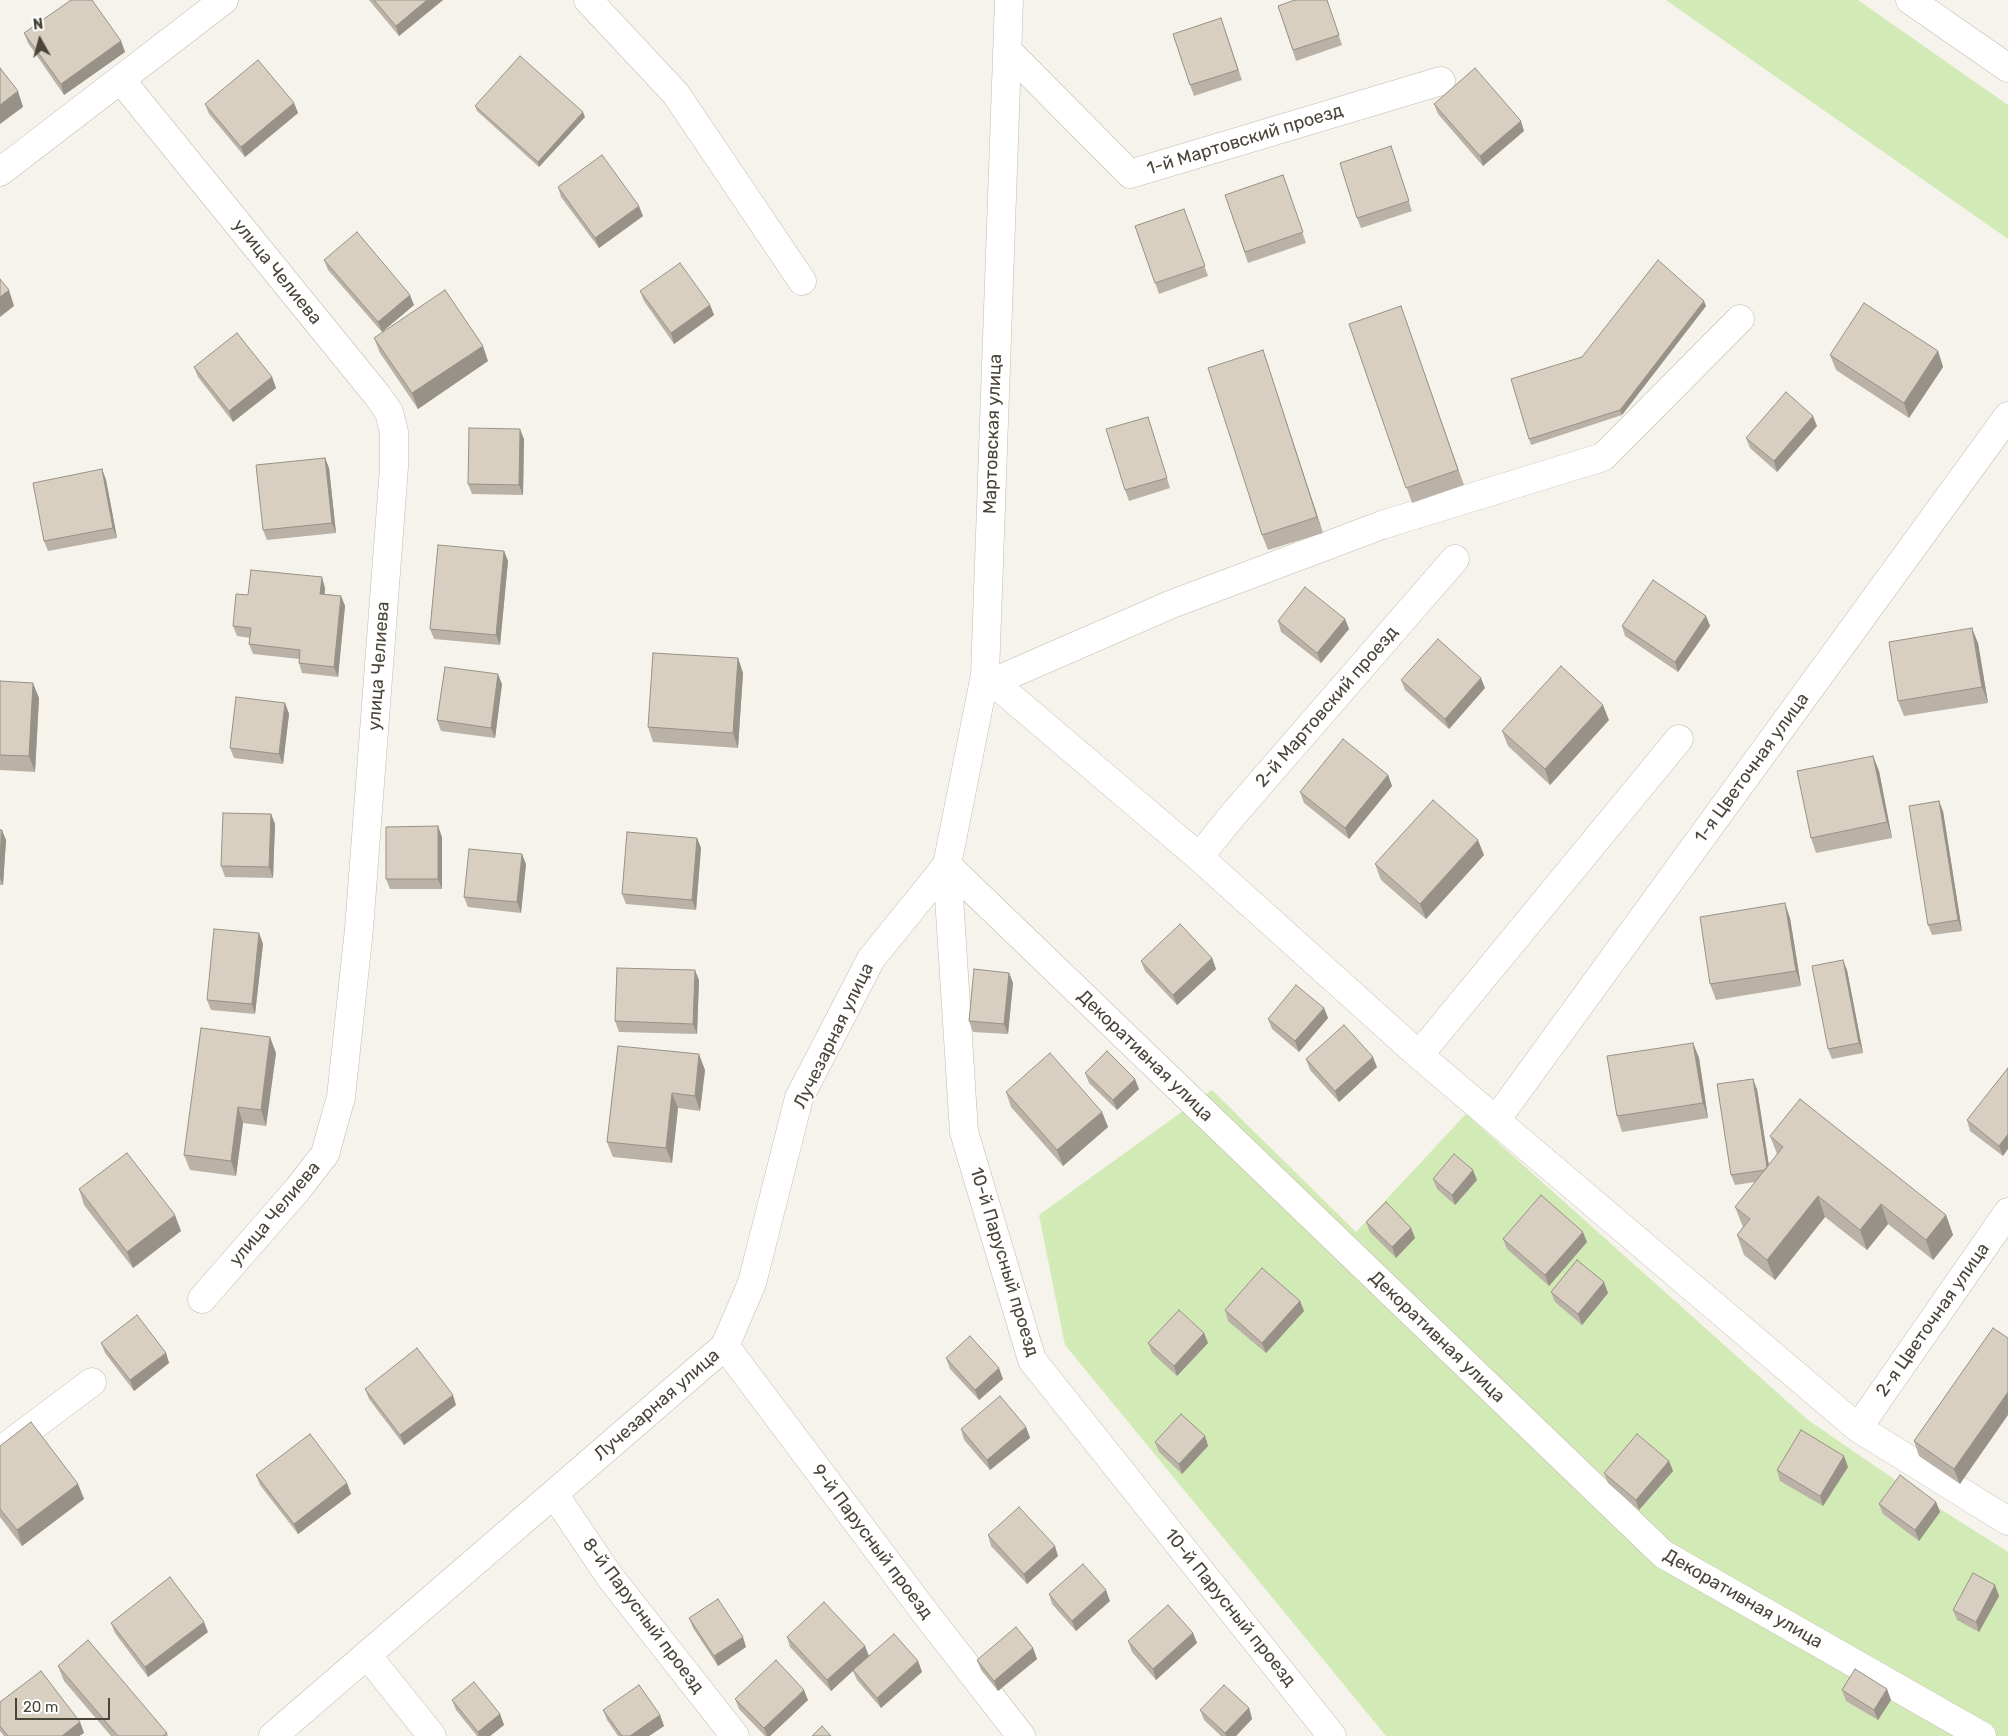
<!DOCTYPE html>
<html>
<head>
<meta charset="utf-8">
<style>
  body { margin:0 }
  #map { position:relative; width:2008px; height:1736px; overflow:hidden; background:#f6f3ec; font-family:Rubik,sans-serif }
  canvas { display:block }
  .north { position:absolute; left:15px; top:15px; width:50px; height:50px; -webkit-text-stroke:4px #fff; paint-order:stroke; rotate:353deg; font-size:14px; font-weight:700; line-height:20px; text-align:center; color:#4b4439 }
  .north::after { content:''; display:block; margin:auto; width:18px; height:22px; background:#4b4439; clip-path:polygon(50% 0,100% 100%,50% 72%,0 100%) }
  .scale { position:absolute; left:15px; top:1698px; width:95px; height:22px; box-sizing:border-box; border:2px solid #4b4439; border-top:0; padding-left:6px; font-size:15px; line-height:18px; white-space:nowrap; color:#4b4439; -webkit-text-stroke:4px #fff; paint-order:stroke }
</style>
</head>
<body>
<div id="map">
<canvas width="2008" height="1736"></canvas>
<div class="north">N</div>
<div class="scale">20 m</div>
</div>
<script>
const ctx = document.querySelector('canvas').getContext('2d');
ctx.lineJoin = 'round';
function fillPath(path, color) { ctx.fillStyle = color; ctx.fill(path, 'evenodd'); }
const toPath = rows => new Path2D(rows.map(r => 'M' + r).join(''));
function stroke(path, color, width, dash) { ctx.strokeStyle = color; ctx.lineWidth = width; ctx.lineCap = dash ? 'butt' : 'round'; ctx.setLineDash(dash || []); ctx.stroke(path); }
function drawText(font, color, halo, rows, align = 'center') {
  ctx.font = font + ' Rubik,sans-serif'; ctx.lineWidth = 4.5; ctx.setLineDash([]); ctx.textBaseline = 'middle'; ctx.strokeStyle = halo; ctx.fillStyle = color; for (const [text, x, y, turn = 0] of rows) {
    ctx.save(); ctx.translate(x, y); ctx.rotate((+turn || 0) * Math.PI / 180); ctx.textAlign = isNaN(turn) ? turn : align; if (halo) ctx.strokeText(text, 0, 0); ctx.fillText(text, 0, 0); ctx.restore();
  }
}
fillPath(toPath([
  [1666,0,1858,0,2008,105,2008,239],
  [1212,1090,1356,1232,1466,1114,1808,1420,1904,1486,2008,1552,2008,1736,1386,1736,1065,1345,1039,1215]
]), '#d2eab5');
const minor = toPath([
  [588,0,676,94,802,281],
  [1009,0,985,675,947,865,964,1132,1032,1360,1332,1736],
  [1910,0,2008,68],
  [1007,50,1130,174,1441,81],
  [121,80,377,395,389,412,394,432,394,467,359,929,341,1097,325,1154,297,1190,202,1299],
  [0,172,224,0],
  [985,675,1199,857,1419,1055,1858,1428,2008,1521],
  [993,682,1172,604,1382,525,1603,457,1740,319],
  [1199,857,1232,816,1455,559],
  [947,865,1663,1554,1982,1736],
  [1419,1055,1679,739],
  [1496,1120,2008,416],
  [725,1346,923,1610,1021,1736],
  [1858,1428,2008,1212],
  [0,1451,92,1382],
  [554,1494,610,1577,735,1736],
  [367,1655,432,1736],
  [273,1736,725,1346,752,1283,799,1098,871,959,947,865]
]);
stroke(minor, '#c2bbae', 29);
stroke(minor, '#fff', 28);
fillPath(toPath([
  [369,0,443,0,399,36],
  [1327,0,1342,45,1296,61,1278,6],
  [1225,29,1242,80,1194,96,1190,85],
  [24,33,121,41,125,52,64,95,28,43],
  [294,103,298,113,245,157,209,114,205,104],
  [1434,104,1524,131,1483,166,1438,114],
  [475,106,585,117,539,167,477,111],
  [1391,146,1412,211,1361,228,1357,218],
  [1283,175,1306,243,1248,263,1225,195],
  [558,187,643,216,599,248,561,197],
  [1184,209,1208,276,1159,294,1135,226],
  [324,260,414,305,382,332,328,270],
  [640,291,710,305,714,315,674,344,644,301],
  [1401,306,1464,485,1412,503,1349,324],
  [1706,306,1622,415,1531,445,1529,439],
  [374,338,488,361,418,409,380,353],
  [1263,350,1323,533,1268,550,1262,535],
  [1938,351,1943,367,1909,418,1836,370,1830,355],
  [194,367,272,377,276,388,233,422,198,377],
  [1148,417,1170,488,1129,501,1125,490],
  [1817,426,1777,472,1750,448,1746,438],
  [524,439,523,495,472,494,468,484],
  [325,458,329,468,336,533,267,540,263,530],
  [102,469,106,480,117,538,48,551,44,541],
  [504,551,508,561,500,645,434,639,430,629],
  [325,588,325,594,341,596,345,606,338,677,302,673,299,663,299,659,253,654,249,644,250,638,237,636,233,626,248,595],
  [1706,616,1710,626,1678,672,1625,636,1622,626],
  [1345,619,1349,629,1321,663,1281,632,1278,621],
  [1978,643,1988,703,1904,716,1898,701],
  [738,658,743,673,738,748,653,742,648,727],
  [1401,680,1485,688,1449,729,1405,690],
  [0,681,39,698,35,772,0,770],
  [502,684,495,738,441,731,437,720],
  [285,703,289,714,283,764,234,758,230,748],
  [1609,720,1550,785,1508,746,1502,731],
  [1873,756,1879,771,1892,838,1816,853,1811,838],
  [1388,775,1392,786,1349,839,1304,803,1300,792],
  [1943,811,1962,931,1932,935,1928,925],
  [271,814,275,824,273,878,225,877,221,866],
  [0,830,6,840,3,885,0,885],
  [442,837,442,889,390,889,386,879],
  [697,838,701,848,696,910,626,904,622,894],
  [1484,855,1426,919,1381,880,1375,864],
  [526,864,521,913,468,907,464,897],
  [1790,918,1801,986,1716,1000,1710,984],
  [259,933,263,944,255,1014,211,1010,207,1000],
  [1212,958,1216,969,1177,1005,1145,971,1141,961],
  [1847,970,1863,1053,1832,1059,1828,1049],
  [1009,973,1013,983,1008,1034,973,1032,969,1021],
  [699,980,697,1034,619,1032,615,1021],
  [1324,1008,1328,1018,1299,1052,1272,1029,1268,1019],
  [1693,1043,1699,1058,1708,1118,1622,1132,1617,1116],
  [618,1046,705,1070,700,1111,678,1108,672,1163,613,1157,607,1142],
  [276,1053,266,1126,243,1123,236,1176,190,1170,184,1155],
  [1306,1059,1377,1067,1339,1102,1310,1070],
  [2008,1068,2003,1156,1970,1131,1967,1120],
  [1085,1073,1139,1089,1117,1110,1089,1083],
  [1757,1089,1769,1165,1777,1154,1770,1136,1946,1215,1953,1235,1933,1260,1888,1224,1867,1250,1825,1217,1775,1280,1744,1255,1737,1235,1743,1227,1735,1207,1755,1182,1735,1185,1731,1175],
  [1006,1092,1102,1112,1108,1127,1063,1166,1011,1107],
  [1433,1179,1477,1180,1455,1205,1437,1189],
  [79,1189,181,1231,133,1268,84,1205],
  [1366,1222,1411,1228,1415,1238,1396,1258,1370,1232],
  [1503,1239,1587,1242,1549,1286,1507,1249],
  [1551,1292,1608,1293,1582,1325,1555,1302],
  [1300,1301,1304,1311,1266,1353,1228,1321,1225,1310],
  [1993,1328,1960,1484,1919,1456,1914,1441],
  [1204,1333,1208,1343,1177,1376,1152,1353,1148,1343],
  [101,1343,166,1353,169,1363,134,1391,105,1353],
  [946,1358,1003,1379,979,1400,950,1369],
  [365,1389,456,1405,404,1445,369,1399],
  [1026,1427,1030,1438,990,1470,964,1440,961,1429],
  [1205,1436,1208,1446,1182,1474,1159,1452,1155,1442],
  [0,1446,78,1484,84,1499,22,1546,0,1517],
  [1669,1461,1673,1471,1639,1510,1608,1483,1604,1473],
  [1848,1467,1823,1506,1780,1481,1777,1470],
  [256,1475,347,1483,351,1494,298,1534,260,1485],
  [1936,1502,1940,1512,1919,1541,1883,1514,1879,1504],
  [988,1535,1058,1556,1027,1584,991,1546],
  [1049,1594,1110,1601,1076,1631,1052,1604],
  [1999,1596,1979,1632,1957,1620,1953,1610],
  [689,1618,746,1647,718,1666,693,1628],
  [111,1623,208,1632,148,1677,115,1633],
  [1193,1633,1197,1643,1156,1680,1132,1652,1128,1641],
  [787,1637,865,1646,868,1656,918,1661,922,1672,881,1708,857,1680,853,1671,831,1691,790,1647],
  [1033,1648,1037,1659,998,1691,981,1670,977,1660],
  [58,1666,167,1733,168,1736,111,1736,64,1681],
  [1842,1690,1891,1700,1878,1720,1846,1701],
  [735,1699,808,1700,770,1736,765,1736,739,1709],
  [452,1700,500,1714,504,1725,490,1736,477,1736,456,1710],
  [0,1702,80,1722,84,1733,79,1736,4,1736,0,1731],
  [1249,1708,1252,1719,1236,1736,1221,1736,1204,1720,1200,1710],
  [603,1710,660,1715,664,1726,649,1736,618,1736,607,1720]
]), '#bab2a6');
fillPath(toPath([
  [427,0,443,0,399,36,396,26],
  [121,41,125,52,64,95,61,84],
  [18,91,23,107,0,124,0,105],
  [294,103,298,113,245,157,241,147],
  [583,112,585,117,539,167,538,162],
  [1521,121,1524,131,1483,166,1480,156],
  [639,206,643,216,599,248,595,238],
  [9,290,14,306,0,317,0,297],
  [410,295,414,305,382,332,378,322],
  [1704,301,1706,306,1622,415,1620,410],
  [710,305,714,315,674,344,671,333],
  [483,346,488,361,418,409,412,393],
  [1263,350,1268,366,1323,533,1317,517],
  [1938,351,1943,367,1909,418,1904,403],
  [272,377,276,388,233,422,229,411],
  [1813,416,1817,426,1777,472,1774,461],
  [520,429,524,439,523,495,519,485],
  [325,458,329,468,336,533,332,523],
  [102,469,106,480,117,538,113,528],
  [504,551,508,561,500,645,496,635],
  [322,577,325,588,323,604,320,594],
  [341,596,345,606,338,677,334,667],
  [1706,616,1710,626,1678,672,1675,662],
  [1345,619,1349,629,1321,663,1317,653],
  [1972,628,1978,643,1988,703,1982,687],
  [738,658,743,673,738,748,733,733],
  [498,674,502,684,495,738,491,728],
  [1481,678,1485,688,1449,729,1445,719],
  [33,683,39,698,35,772,29,756],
  [285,703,289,714,283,764,279,754],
  [1603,705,1609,720,1550,785,1545,769],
  [1873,756,1879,771,1892,838,1887,822],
  [1388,775,1392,786,1349,839,1345,828],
  [1939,801,1943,811,1962,931,1958,920],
  [271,814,275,824,273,878,269,867],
  [438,826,442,837,442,889,438,879],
  [2,830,6,840,3,885,0,878,0,858],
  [697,838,701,848,696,910,692,900],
  [1478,840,1484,855,1426,919,1420,904],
  [522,854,526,864,521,913,517,902],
  [1785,903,1790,918,1801,986,1796,971],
  [259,933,263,944,255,1014,252,1004],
  [1212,958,1216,969,1177,1005,1173,995],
  [1843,960,1847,970,1863,1053,1859,1043],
  [695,970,699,980,697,1034,693,1024],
  [1009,973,1013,983,1008,1034,1004,1024],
  [1324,1008,1328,1018,1299,1052,1295,1041],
  [270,1037,276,1053,266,1126,261,1110],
  [1693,1043,1699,1058,1708,1118,1703,1103],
  [699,1054,705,1070,700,1111,695,1096],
  [1373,1057,1377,1067,1339,1102,1335,1091],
  [1135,1079,1139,1089,1117,1110,1113,1100],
  [1753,1079,1757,1089,1771,1180,1767,1169],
  [672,1093,678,1108,672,1163,666,1148],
  [238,1107,243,1123,236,1176,231,1161],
  [1102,1112,1108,1127,1063,1166,1057,1150],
  [2008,1134,2008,1149,2003,1156,1999,1146],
  [1473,1170,1477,1180,1455,1205,1452,1195],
  [1818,1196,1825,1217,1775,1280,1767,1260],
  [1881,1204,1888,1224,1867,1250,1860,1230],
  [175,1215,181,1231,133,1268,127,1252],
  [1946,1215,1953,1235,1933,1260,1926,1240],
  [1411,1228,1415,1238,1396,1258,1392,1247],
  [1583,1232,1587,1242,1549,1286,1545,1275],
  [1604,1282,1608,1293,1582,1325,1578,1314],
  [1300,1301,1304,1311,1266,1353,1262,1343],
  [1204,1333,1208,1343,1177,1376,1174,1366],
  [166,1353,169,1363,134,1391,130,1380],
  [999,1368,1003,1379,979,1400,975,1390],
  [2008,1392,2008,1415,1960,1484,1954,1469],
  [453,1395,456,1405,404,1445,400,1435],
  [1026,1427,1030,1438,990,1470,987,1460],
  [1205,1436,1208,1446,1182,1474,1179,1464],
  [1844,1456,1848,1467,1823,1506,1820,1496],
  [1669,1461,1673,1471,1639,1510,1636,1500],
  [347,1483,351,1494,298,1534,294,1524],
  [78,1484,84,1499,22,1546,17,1530],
  [1936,1502,1940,1512,1919,1541,1915,1530],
  [1055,1546,1058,1556,1027,1584,1024,1574],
  [1995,1585,1999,1596,1979,1632,1976,1622],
  [1106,1590,1110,1601,1076,1631,1072,1621],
  [204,1622,208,1632,148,1677,145,1667],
  [1193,1633,1197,1643,1156,1680,1153,1669],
  [743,1637,746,1647,718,1666,714,1656],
  [865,1646,869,1656,831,1691,827,1680],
  [1033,1648,1037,1659,998,1691,994,1681],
  [918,1661,922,1672,881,1708,877,1698],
  [1887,1689,1891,1700,1878,1720,1874,1710],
  [804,1690,808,1700,770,1736,767,1736,764,1728],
  [1249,1708,1252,1719,1236,1736,1226,1736,1225,1733],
  [500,1714,504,1725,490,1736,479,1736,478,1732],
  [660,1715,664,1726,649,1736,630,1736],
  [80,1722,84,1733,79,1736,62,1736]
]), '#979187');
const building = toPath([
  [71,0,92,0,121,41,61,84,24,33,71,0],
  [374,0,427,0,396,26,374,0],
  [1295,0,1327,0,1339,35,1293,50,1278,6,1295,0],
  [1221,18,1238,70,1190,85,1173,34,1221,18],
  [520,56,583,112,538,162,475,106,520,56],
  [258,60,294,103,241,147,205,104,258,60],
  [0,68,18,91,0,105,0,68],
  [1475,68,1521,121,1480,156,1434,104,1475,68],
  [1391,146,1409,201,1357,218,1340,163,1391,146],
  [602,155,639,206,595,238,558,187,602,155],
  [1283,175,1303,232,1245,252,1225,195,1283,175],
  [1184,209,1205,266,1155,283,1135,226,1184,209],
  [357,232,410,295,378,322,324,260,357,232],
  [1658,260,1704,301,1620,410,1529,439,1511,379,1582,357,1658,260],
  [680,263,710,305,671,333,640,291,680,263],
  [0,279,9,290,0,297,0,279],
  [445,290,483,346,412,393,374,338,445,290],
  [1864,303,1938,351,1904,403,1830,355,1864,303],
  [1401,306,1458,470,1406,488,1349,324,1401,306],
  [237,333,272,377,229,411,194,367,237,333],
  [1263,350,1317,517,1262,535,1208,368,1263,350],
  [1786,392,1813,416,1774,461,1746,438,1786,392],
  [1148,417,1167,478,1125,490,1106,429,1148,417],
  [469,428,520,429,519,485,468,484,469,428],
  [325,458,332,523,263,530,256,465,325,458],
  [102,469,113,528,44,541,33,483,102,469],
  [438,545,504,551,496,635,430,629,438,545],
  [251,570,322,577,320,594,341,596,334,667,299,663,300,650,249,644,251,628,233,626,236,594,248,595,251,570],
  [1653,580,1706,616,1675,662,1622,626,1653,580],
  [1305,587,1345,619,1317,653,1278,621,1305,587],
  [1972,628,1982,687,1898,701,1889,642,1972,628],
  [1438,639,1481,678,1445,719,1401,680,1438,639],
  [653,653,738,658,733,733,648,727,653,653],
  [1561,666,1603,705,1545,769,1502,731,1561,666],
  [445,667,498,674,491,728,437,720,445,667],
  [0,681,33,683,29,756,0,755,0,681],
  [236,697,285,703,279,754,230,748,236,697],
  [1343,739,1388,775,1345,828,1300,792,1343,739],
  [1873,756,1887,822,1811,838,1797,771,1873,756],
  [1433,800,1478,840,1420,904,1375,864,1433,800],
  [1939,801,1958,920,1928,925,1909,806,1939,801],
  [223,813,271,814,269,867,221,866,223,813],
  [438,826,438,879,386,879,386,827,438,826],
  [0,830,2,830,0,858,0,830],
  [627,832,697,838,692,900,622,894,627,832],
  [469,849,522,854,517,902,464,897,469,849],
  [1785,903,1796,971,1710,984,1700,917,1785,903],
  [1180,924,1212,958,1173,995,1141,961,1180,924],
  [214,929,259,933,252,1004,207,1000,214,929],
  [1843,960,1859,1043,1828,1049,1812,966,1843,960],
  [617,968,695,970,693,1024,615,1021,617,968],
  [974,969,1009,973,1004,1024,969,1021,974,969],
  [1296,985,1324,1008,1295,1041,1268,1019,1296,985],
  [1344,1025,1373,1057,1335,1091,1306,1059,1344,1025],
  [201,1028,270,1037,261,1110,238,1107,231,1161,184,1155,201,1028],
  [1693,1043,1703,1103,1617,1116,1607,1056,1693,1043],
  [618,1046,699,1054,695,1096,672,1093,666,1148,607,1142,618,1046],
  [1107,1051,1135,1079,1113,1100,1085,1073,1107,1051],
  [1050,1053,1102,1112,1057,1150,1006,1092,1050,1053],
  [2008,1068,2008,1134,1999,1146,1967,1120,2008,1068],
  [1753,1079,1767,1167,1765,1170,1731,1175,1717,1084,1753,1079],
  [1800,1099,1946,1215,1926,1240,1881,1204,1860,1230,1818,1196,1767,1260,1737,1235,1750,1219,1735,1207,1783,1147,1770,1136,1800,1099],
  [127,1153,175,1215,127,1252,79,1189,127,1153],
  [1454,1154,1473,1170,1452,1195,1433,1179,1454,1154],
  [1541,1195,1583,1232,1545,1275,1503,1239,1541,1195],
  [1386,1202,1411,1228,1392,1247,1366,1222,1386,1202],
  [1577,1260,1604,1282,1578,1314,1551,1292,1577,1260],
  [1262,1268,1300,1301,1262,1343,1225,1310,1262,1268],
  [1179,1310,1204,1333,1174,1366,1148,1343,1179,1310],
  [137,1315,166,1353,130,1380,101,1343,137,1315],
  [1993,1328,2008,1338,2008,1392,1954,1469,1914,1441,1993,1328],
  [970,1336,999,1368,975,1390,946,1358,970,1336],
  [417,1348,453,1395,400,1435,365,1389,417,1348],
  [1000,1396,1026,1427,987,1460,961,1429,1000,1396],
  [1181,1414,1205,1436,1179,1464,1155,1442,1181,1414],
  [31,1422,78,1484,17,1530,0,1509,0,1446,31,1422],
  [1801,1430,1844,1456,1820,1496,1777,1470,1801,1430],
  [310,1434,347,1483,294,1524,256,1475,310,1434],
  [1637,1434,1669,1461,1636,1500,1604,1473,1637,1434],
  [1900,1475,1936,1502,1915,1530,1879,1504,1900,1475],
  [1019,1507,1055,1546,1024,1574,988,1535,1019,1507],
  [1083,1564,1106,1590,1072,1621,1049,1594,1083,1564],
  [1973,1573,1995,1585,1976,1622,1953,1610,1973,1573],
  [170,1577,204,1622,145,1667,111,1623,170,1577],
  [718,1599,743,1637,714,1656,689,1618,718,1599],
  [824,1602,865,1646,827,1680,787,1637,824,1602],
  [1168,1605,1193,1633,1153,1669,1128,1641,1168,1605],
  [1016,1627,1033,1648,994,1681,977,1660,1016,1627],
  [894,1634,918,1661,877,1698,853,1670,894,1634],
  [88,1640,167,1733,163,1736,118,1736,58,1666,88,1640],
  [776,1660,804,1690,764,1728,735,1699,776,1660],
  [1855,1669,1887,1689,1874,1710,1842,1690,1855,1669],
  [41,1671,80,1722,62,1736,8,1736,0,1726,0,1702,41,1671],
  [474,1682,500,1714,478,1732,452,1700,474,1682],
  [639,1685,660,1715,630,1736,622,1736,603,1710,639,1685],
  [1224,1685,1249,1708,1225,1733,1200,1710,1224,1685],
  [822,1726,831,1736,812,1736,822,1726]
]);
fillPath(building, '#d8cfc1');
stroke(building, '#979187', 1);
drawText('18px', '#4b4439', '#fff', [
  ["1-й Мартовский проезд",1245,140,-17],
  ["улица Челиева",277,272,51],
  ["Мартовская улица",993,434,-88],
  ["улица Челиева",379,666,-86],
  ["2-й Мартовский проезд",1327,707,-49],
  ["1-я Цветочная улица",1752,768,-54],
  ["Лучезарная улица",834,1036,-64],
  ["Декоративная улица",1145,1056,44],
  ["улица Челиева",275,1214,-50],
  ["10-й Парусный проезд",1004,1262,73],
  ["2-я Цветочная улица",1933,1320,-55],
  ["Декоративная улица",1437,1337,44],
  ["Лучезарная улица",657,1405,-41],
  ["9-й Парусный проезд",872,1542,53],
  ["Декоративная улица",1743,1599,30],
  ["10-й Парусный проезд",1230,1608,51],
  ["8-й Парусный проезд",643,1616,53]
]);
</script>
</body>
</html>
